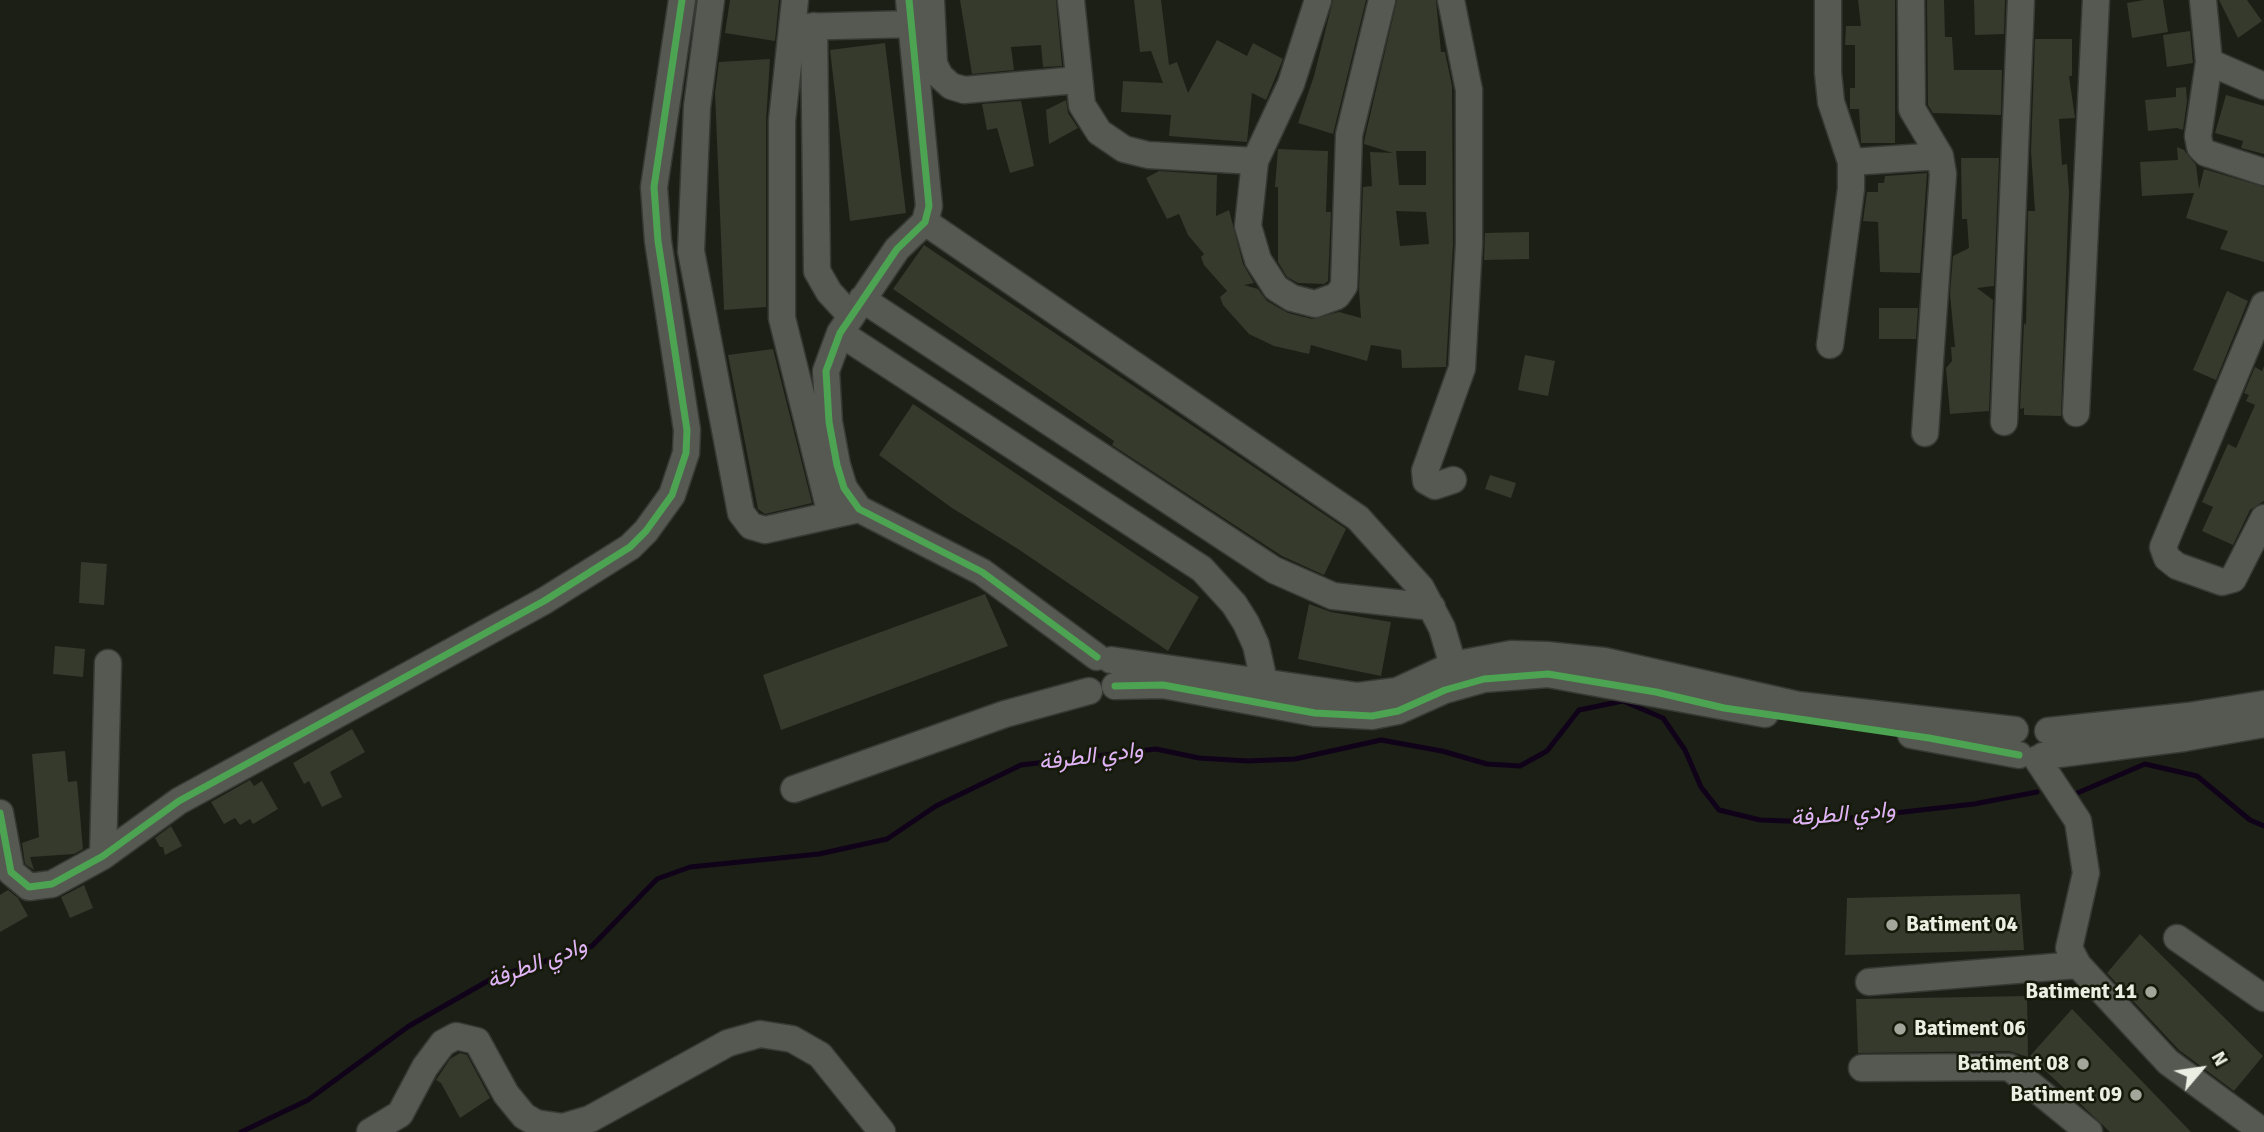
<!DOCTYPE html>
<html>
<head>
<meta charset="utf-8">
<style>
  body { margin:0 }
  #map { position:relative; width:2264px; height:1132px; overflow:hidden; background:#1c1f16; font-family:Signika,sans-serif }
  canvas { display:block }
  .north { position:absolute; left:2166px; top:1034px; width:70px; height:70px; -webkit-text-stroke:5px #141909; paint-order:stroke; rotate:61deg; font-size:19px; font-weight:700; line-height:28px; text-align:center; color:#eaeee3 }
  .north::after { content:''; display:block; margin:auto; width:24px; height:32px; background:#eaeee3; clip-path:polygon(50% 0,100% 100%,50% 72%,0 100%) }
</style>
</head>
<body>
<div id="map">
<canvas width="2264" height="1132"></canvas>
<div class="north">N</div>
</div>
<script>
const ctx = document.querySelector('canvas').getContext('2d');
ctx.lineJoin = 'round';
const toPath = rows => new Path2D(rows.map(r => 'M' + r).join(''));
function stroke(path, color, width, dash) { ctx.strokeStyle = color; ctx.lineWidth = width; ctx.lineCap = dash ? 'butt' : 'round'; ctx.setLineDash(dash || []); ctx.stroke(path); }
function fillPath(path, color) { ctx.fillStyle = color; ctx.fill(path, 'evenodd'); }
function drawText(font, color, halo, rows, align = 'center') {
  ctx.font = font + ' Signika,Vazirmatn,sans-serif'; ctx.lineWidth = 5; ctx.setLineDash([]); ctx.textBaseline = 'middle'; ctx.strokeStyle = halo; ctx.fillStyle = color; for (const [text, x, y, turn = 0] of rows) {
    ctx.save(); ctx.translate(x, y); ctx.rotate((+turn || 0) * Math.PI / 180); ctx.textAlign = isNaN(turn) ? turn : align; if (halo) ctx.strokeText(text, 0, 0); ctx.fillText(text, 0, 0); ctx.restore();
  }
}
stroke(toPath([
  [2075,794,2145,764,2197,776,2250,820,2264,826],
  [241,1132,308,1100,409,1026,493,978,592,946,657,879,690,867,819,854,887,839,936,806,1021,765,1156,749,1199,758,1248,761,1295,759,1381,740,1442,751,1487,764,1520,766,1547,751,1579,710,1623,701,1663,718,1685,750,1701,787,1719,810,1760,820,1815,822,1974,804,2037,792]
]), '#100319', 5);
fillPath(toPath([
  [730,0,779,0,775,41,725,33],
  [960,0,1056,0,1062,66,1043,67,1041,45,1011,47,1014,70,972,74],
  [1134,0,1161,0,1169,65,1177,62,1188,93,1217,40,1247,56,1253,43,1283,59,1266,100,1252,93,1247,142,1169,136,1171,115,1121,112,1123,81,1163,83,1151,51,1140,52],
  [1333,0,1366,0,1333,134,1298,123,1314,76],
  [1397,0,1436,0,1441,52,1445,52,1452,86,1453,244,1446,367,1402,368,1401,350,1371,345,1367,361,1311,345,1309,354,1274,346,1249,334,1223,305,1220,297,1227,291,1204,265,1201,257,1204,254,1188,235,1179,214,1167,219,1146,178,1159,171,1217,175,1216,216,1229,210,1243,264,1254,283,1244,285,1258,289,1267,301,1288,313,1312,319,1339,312,1361,318,1359,290,1363,187,1372,186,1370,152,1393,153,1364,144,1365,137],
  [1396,151,1426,151,1426,185,1399,185],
  [1396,211,1426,212,1429,244,1400,246],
  [1858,0,1895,0,1895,143,1861,143,1859,109,1850,109,1850,88,1855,88,1855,45,1845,45,1846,26,1861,26],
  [1927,0,1944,0,1945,37,1952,37,1954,70,2002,70,2001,115,1933,113,1928,105],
  [1974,0,2005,0,2004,34,1975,35],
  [2144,0,2163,0,2168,32,2132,38,2127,3],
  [2219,0,2247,0,2262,21,2238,38],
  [2190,31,2193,63,2167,67,2163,35],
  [2035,39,2072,39,2072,76,2069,76,2075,118,2059,119,2062,165,2067,164,2069,192,2061,416,2024,415,2024,408,2020,409,2024,323,2026,325,2028,211,2035,211,2031,151],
  [885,43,906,213,850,221,830,50],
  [770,59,766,121,766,307,724,310,715,93,719,62],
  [2186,87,2187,101,2183,130,2177,128,2148,131,2145,100,2176,97,2176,88],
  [2226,95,2264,106,2264,154,2241,148,2243,141,2215,133],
  [1066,100,1068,113,1078,128,1049,144,1046,110],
  [1021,101,1034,166,1010,173,997,128,987,130,982,104],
  [2177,147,2184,150,2196,165,2199,189,2204,169,2264,187,2264,262,2220,249,2228,231,2186,218,2194,193,2142,196,2140,162,2178,160],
  [1278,149,1328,151,1326,212,1331,212,1328,281,1324,284,1298,283,1287,277,1278,262,1278,187,1275,187],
  [1961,158,1999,158,1994,286,1977,288,1993,300,1989,411,1950,414,1946,368,1952,361,1951,347,1955,347,1950,294,1953,256,1969,248,1967,219,1962,219],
  [1927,173,1920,273,1880,272,1878,222,1863,221,1867,192,1878,192,1878,183,1884,183,1885,176],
  [1529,232,1529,259,1484,260,1485,233],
  [924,245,1346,529,1324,575,1282,556,1112,445,1114,441,893,289],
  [2227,291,2248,301,2216,380,2193,370],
  [1879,308,1918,308,1916,339,1879,339],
  [773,349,812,503,765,514,758,509,728,355],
  [1525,355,1555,361,1548,396,1518,390],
  [2264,366,2264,501,2250,510,2233,545,2202,531,2213,507,2202,502,2228,444,2236,448,2255,405,2246,401,2249,395,2244,393,2255,367,2262,371],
  [913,404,1199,597,1168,651,1018,549,952,508,879,455],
  [1490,475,1516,483,1511,498,1485,489],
  [81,562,107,564,104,605,79,603],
  [985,594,1008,646,781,730,763,675],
  [1309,604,1331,612,1391,622,1381,676,1298,659],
  [55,646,85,649,83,677,53,674],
  [352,729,365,752,330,772,342,797,322,807,309,781,304,784,293,763],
  [65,751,68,782,77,781,83,849,74,854,30,857,34,870,25,864,22,843,39,837,32,754],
  [250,780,254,786,262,781,278,809,253,824,250,819,240,825,235,818,224,824,211,802],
  [171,826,182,846,165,855,163,847,160,847,155,838],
  [84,885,93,908,70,918,61,897],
  [8,890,18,898,28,916,0,932,0,895],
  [2020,894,2024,950,1845,955,1847,898],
  [2140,934,2263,1056,2234,1091,2179,1050,2107,973],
  [2027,996,2028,1057,2009,1051,1858,1053,1856,999],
  [2072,1009,2134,1073,2191,1132,2110,1132,2030,1056],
  [460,1053,467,1055,490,1098,460,1118,441,1083,436,1080,450,1059]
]), '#353a2d');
const minor = toPath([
  [711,0,697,107,691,251,741,513,751,526,765,530,859,509],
  [795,0,782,121,782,318,831,515],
  [909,0,929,206,925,222,897,249,840,333,826,371,829,422,837,465,844,488,859,509,982,572,1097,657],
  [931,0,934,64,940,76,951,86,964,90,1077,80],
  [1071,0,1082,105,1099,132,1124,149,1148,155,1255,161],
  [1318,0,1291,84,1255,161,1248,226,1258,260,1276,288,1292,298,1315,304,1337,296,1344,286,1349,135,1382,0],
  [1451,0,1469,90,1469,244,1462,368,1425,471,1426,481,1435,486,1453,480],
  [1828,0,1828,73,1831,102,1851,162,1851,189,1830,345],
  [1911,0,1912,109,1940,156,1943,174,1925,433],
  [2203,0,2209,62,2198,136,2200,147,2206,153,2264,172],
  [814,26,817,271,829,292,851,316],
  [797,27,911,24],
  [2209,62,2264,86],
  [1851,162,1940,156],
  [925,222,1358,518,1421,588,1442,628,1453,665],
  [862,299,1274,570,1333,596,1432,607],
  [2264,305,2163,547,2167,558,2177,566,2222,582,2233,579,2264,518],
  [840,333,1202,569,1234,604,1246,623,1256,645,1264,681],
  [2076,413,2096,0],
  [2004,422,2021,0],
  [1111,660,1358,696,1397,691,1453,665,1511,654,1546,655,1604,661,1798,705,2015,730],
  [1115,686,1163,685,1315,713,1372,716,1398,711,1445,690,1484,679,1548,674,1765,714],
  [2048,731,2188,716,2264,704],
  [1911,735,2019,755],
  [2043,756,2184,738,2264,724],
  [2037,759,2078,821,2086,873,2069,948,2078,965,2168,1062,2258,1128],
  [794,789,1005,714,1089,691],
  [0,813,11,872,29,887,52,884,103,856,179,801,544,601,630,547,646,531,672,495,686,453,687,430,658,241,654,187,682,0],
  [103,856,108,663],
  [2177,938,2264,998],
  [1869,982,2078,965],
  [1862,1068,2009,1067,2089,1132],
  [370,1132,400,1114,425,1067,443,1043,456,1036,477,1041,506,1094,524,1116,536,1123,563,1127,590,1119,728,1043,760,1034,792,1039,820,1055,882,1132]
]);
stroke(minor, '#373a34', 29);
stroke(minor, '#565952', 26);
stroke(toPath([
  [909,0,929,206,925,222,897,249,840,333,826,371,829,422,837,465,844,488,859,509,982,572,1097,657],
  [1115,686,1163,685,1315,713,1372,716,1398,711,1445,690,1484,679,1548,674,1656,692,1724,708,1929,738,2019,755],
  [0,813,11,872,29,887,52,884,103,856,179,801,544,601,630,547,646,531,672,495,686,453,687,430,658,241,654,187,682,0]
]), '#4ca352', 7);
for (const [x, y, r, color] of [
  [1892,925,7,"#a2a69b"],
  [2151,992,7,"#a2a69b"],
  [1900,1029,7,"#a2a69b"],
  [2083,1064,7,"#a2a69b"],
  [2136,1095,7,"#a2a69b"]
]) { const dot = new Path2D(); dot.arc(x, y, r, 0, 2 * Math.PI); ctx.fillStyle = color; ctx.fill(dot); stroke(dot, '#141909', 2.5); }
drawText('bold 21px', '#eaeee3', '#141909', [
  ["Batiment 04",1906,925,"left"],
  ["Batiment 11",2137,992],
  ["Batiment 06",1914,1029,"left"],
  ["Batiment 08",2069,1064],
  ["Batiment 09",2122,1095]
], 'right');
drawText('italic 23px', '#e0b4f6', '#141909', [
  ["وادي الطرفة",1091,757,-7],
  ["وادي الطرفة",1843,815,-5],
  ["وادي الطرفة",537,964,-21]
]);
</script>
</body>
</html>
